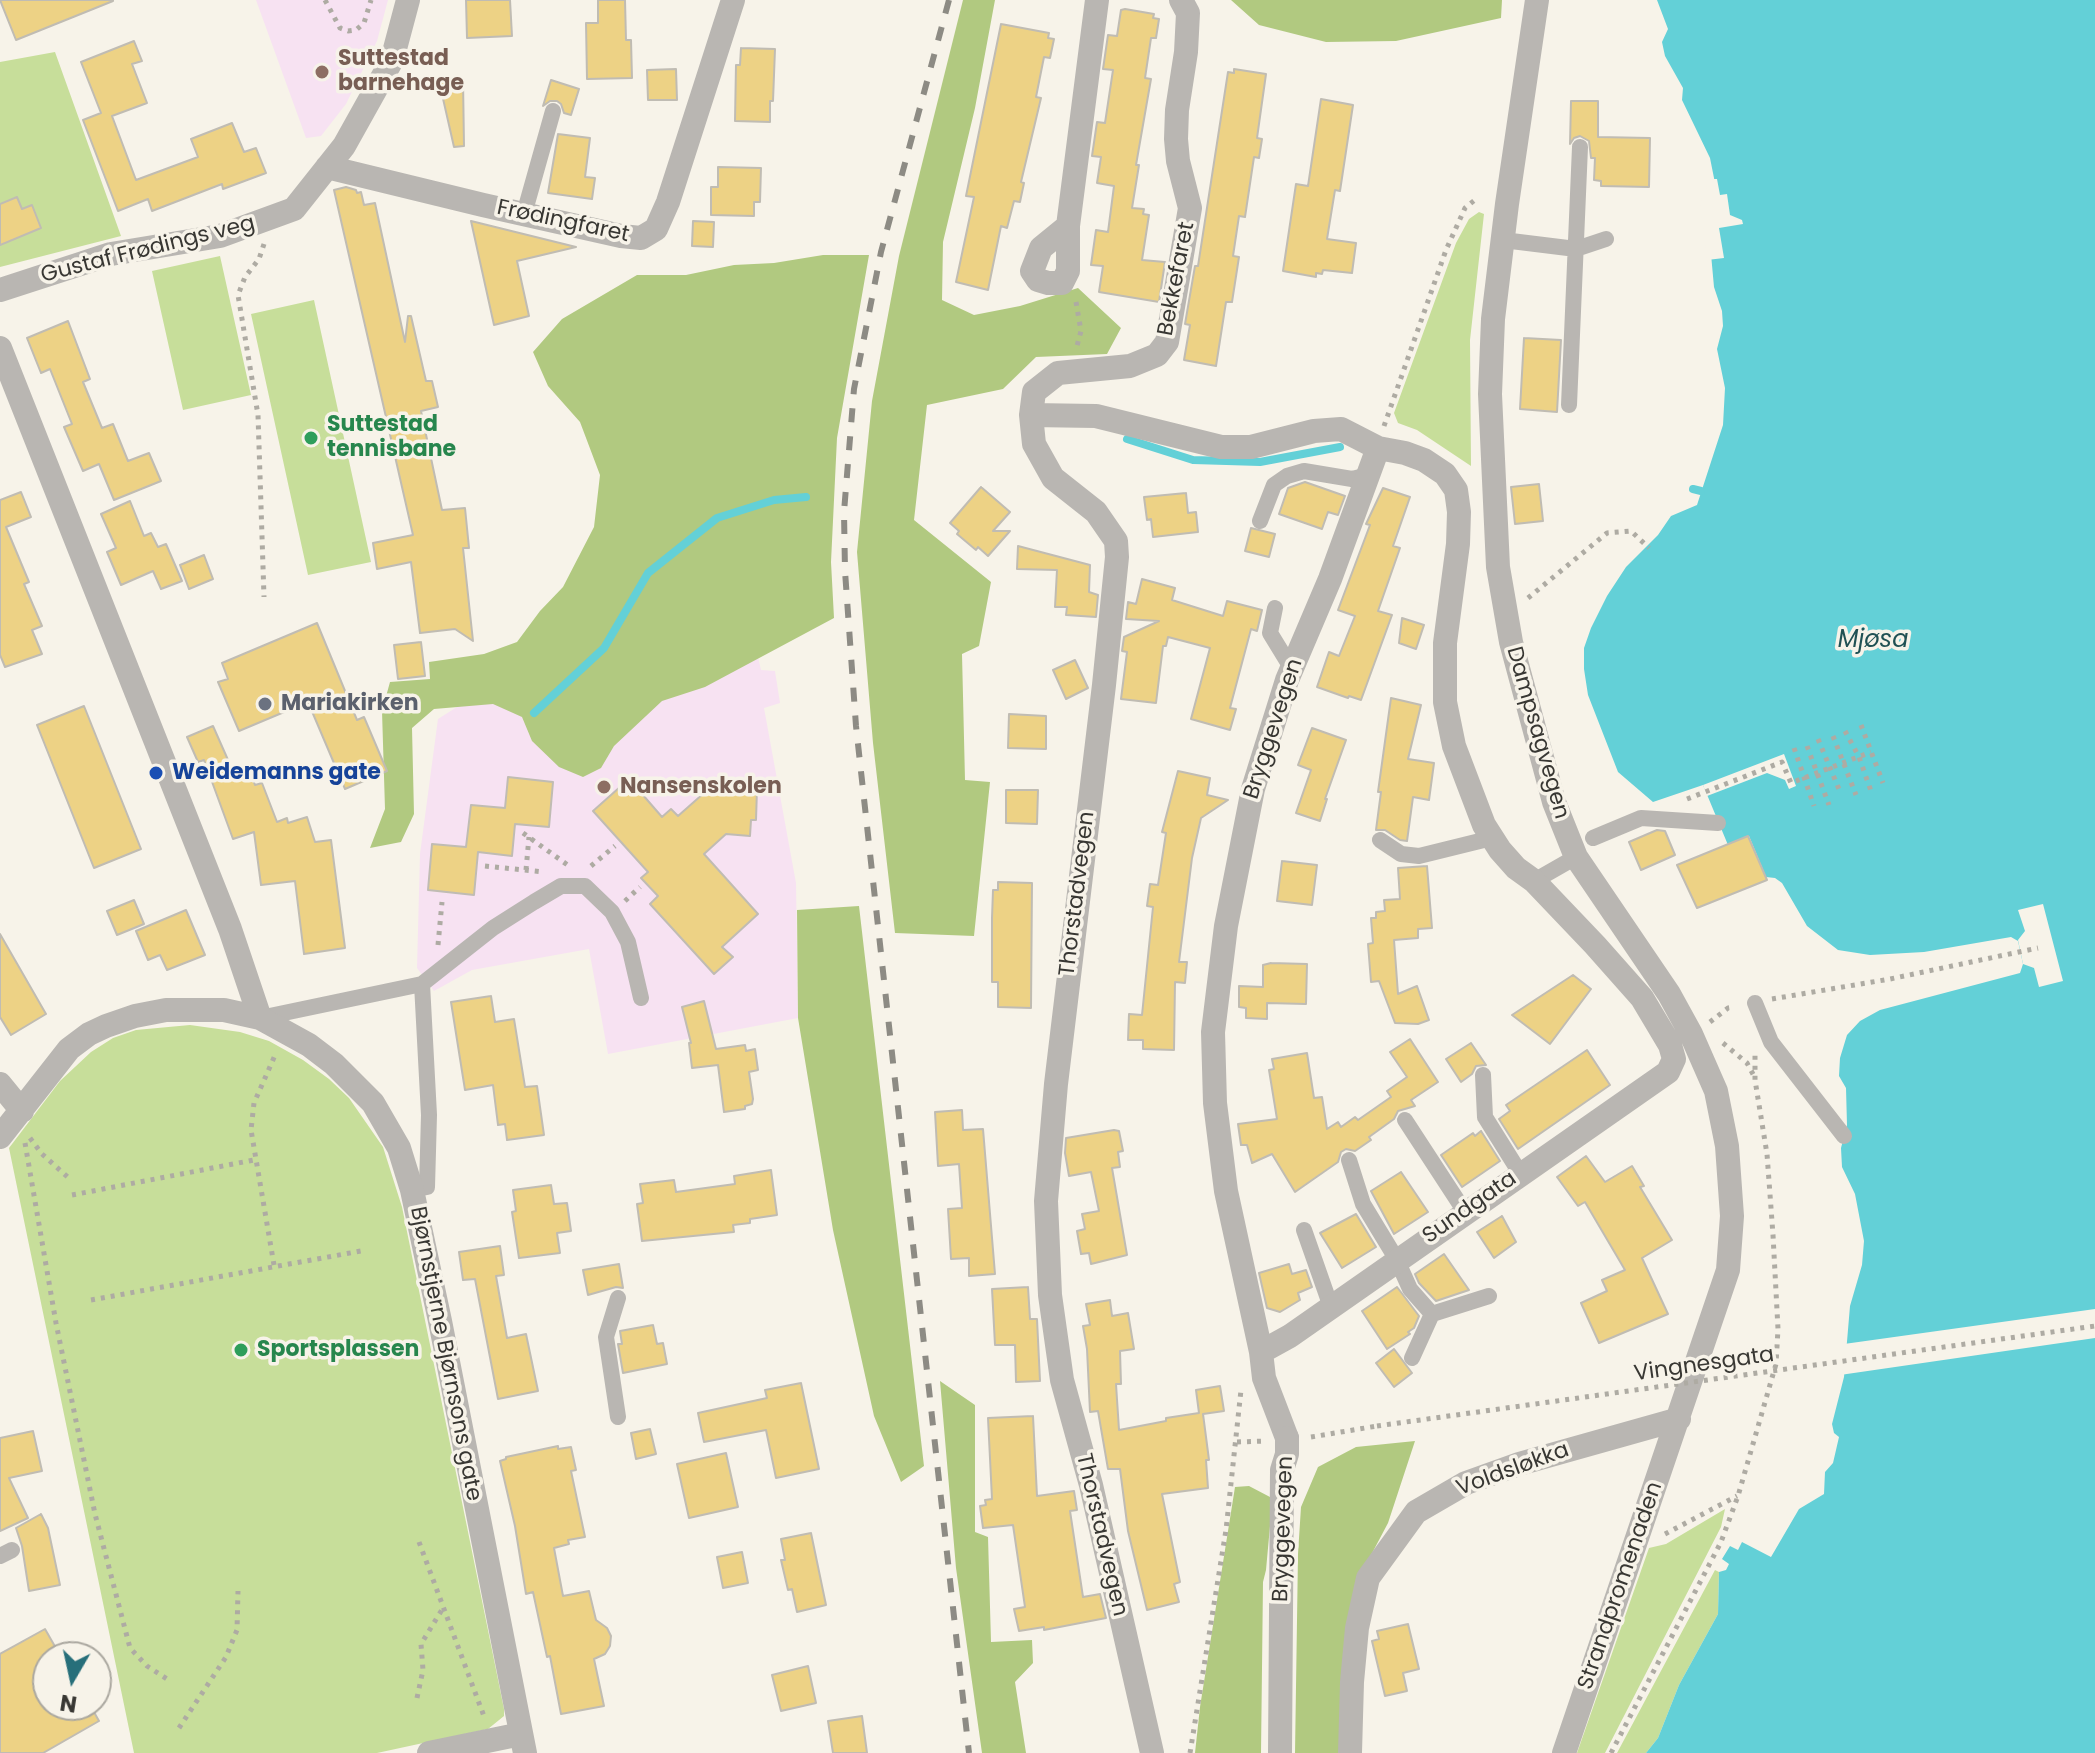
<!DOCTYPE html>
<html>
<head>
<meta charset="utf-8">
<style>
  body { margin:0 }
  #map { position:relative; width:2095px; height:1753px; overflow:hidden; background:#f7f3e9; font-family:Poppins,sans-serif }
  canvas { display:block }
  .north { position:absolute; left:32px; top:1641px; width:80px; height:80px; box-sizing:border-box; background:#f7f3e9; border:2px solid #aba8a0; border-radius:50%; rotate:189deg; font-size:22px; font-weight:700; line-height:32px; text-align:center; color:#383733 }
  .north::after { content:''; display:block; margin:auto; width:28px; height:36px; background:#276f7a; clip-path:polygon(50% 0,100% 100%,50% 72%,0 100%) }
</style>
</head>
<body>
<div id="map">
<canvas width="2095" height="1753"></canvas>
<div class="north">N</div>
</div>
<script>
const ctx = document.querySelector('canvas').getContext('2d');
ctx.lineJoin = 'round';
function fillPath(path, color) { ctx.fillStyle = color; ctx.fill(path, 'evenodd'); }
const toPath = rows => new Path2D(rows.map(r => 'M' + r).join(''));
function stroke(path, color, width, dash) { ctx.strokeStyle = color; ctx.lineWidth = width; ctx.lineCap = dash ? 'butt' : 'round'; ctx.setLineDash(dash || []); ctx.stroke(path); }
function drawText(font, color, halo, rows, align = 'center') {
  ctx.font = font + ' Poppins,sans-serif'; ctx.lineWidth = 7; ctx.setLineDash([]); ctx.textBaseline = 'middle'; ctx.strokeStyle = halo; ctx.fillStyle = color; for (const [text, x, y, turn = 0] of rows) {
    ctx.save(); ctx.translate(x, y); ctx.rotate((+turn || 0) * Math.PI / 180); ctx.textAlign = isNaN(turn) ? turn : align; if (halo) ctx.strokeText(text, 0, 0); ctx.fillText(text, 0, 0); ctx.restore();
  }
}
fillPath(toPath([
  [256,0,388,0,377,41,346,104,321,136,306,138],
  [710,642,758,657,761,670,775,671,780,703,764,708,796,883,798,1018,608,1054,589,949,472,970,434,991,417,968,420,854,438,719,479,693]
]), '#f7e2f2');
fillPath(toPath([
  [55,52,121,236,0,267,0,62],
  [1479,212,1484,214,1470,340,1471,466,1417,430,1398,423,1394,413,1456,243,1469,219],
  [220,256,251,395,183,410,152,271],
  [314,300,371,562,308,575,251,314],
  [190,1025,240,1032,269,1041,303,1060,329,1079,349,1098,383,1147,402,1207,504,1709,504,1716,488,1729,377,1753,134,1753,9,1148,60,1081,91,1052,113,1038,136,1030],
  [1725,1509,1721,1527,1605,1753,1577,1753,1649,1548,1666,1544],
  [1715,1570,1719,1572,1718,1614,1679,1685,1658,1738,1646,1753,1617,1753]
]), '#c7de9a');
fillPath(toPath([
  [963,0,995,0,975,108,943,242,942,300,974,315,1020,306,1078,288,1121,328,1107,354,1036,357,1003,389,927,405,914,520,991,582,979,646,962,654,965,780,990,782,974,936,895,933,873,743,857,552,872,401,899,256],
  [1231,0,1502,0,1501,18,1396,41,1326,42,1259,25],
  [823,255,869,255,837,438,831,562,834,618,705,687,662,701,614,746,601,768,583,777,559,767,532,741,522,717,493,704,434,709,412,728,414,814,401,842,370,848,385,809,382,711,390,682,430,679,429,662,484,654,517,642,540,611,563,587,594,527,600,475,580,422,548,386,533,352,562,319,637,275,686,275,734,265,774,263],
  [859,906,924,1466,901,1482,874,1416,833,1230,798,1018,797,910],
  [940,1381,975,1405,975,1532,988,1537,991,1642,1032,1640,1033,1663,1015,1682,1026,1753,982,1753,956,1568],
  [1415,1441,1388,1523,1360,1576,1342,1753,1295,1753,1298,1554,1301,1507,1318,1467,1356,1447],
  [1249,1486,1270,1497,1271,1515,1266,1570,1263,1582,1261,1753,1195,1753,1200,1707,1235,1487]
]), '#b1c980');
fillPath(toPath([
  [1657,0,2095,0,2095,1753,1646,1753,1658,1738,1679,1685,1718,1614,1719,1572,1726,1570,1729,1564,1722,1559,1730,1546,1738,1550,1742,1542,1771,1557,1799,1509,1824,1494,1825,1472,1833,1463,1839,1437,1834,1433,1832,1424,1844,1377,1850,1306,1862,1265,1864,1241,1855,1194,1842,1167,1841,1148,1847,1125,1846,1088,1839,1076,1840,1058,1847,1035,1860,1021,1880,1010,2020,973,2023,964,2018,941,2011,937,1924,952,1870,955,1838,950,1807,926,1782,883,1775,878,1766,877,1749,836,1728,845,1703,785,1653,802,1618,772,1588,695,1584,669,1584,648,1591,628,1607,596,1626,567,1658,535,1671,516,1697,505,1723,425,1725,388,1717,349,1723,326,1722,311,1714,287,1711,254,1715,183,1710,158,1682,100,1683,88,1665,56,1662,42,1668,29]
]), '#63d0d7');
fillPath(toPath([
  [1710,179,1717,179,1720,195,1727,194,1730,215,1742,220,1743,224,1719,228,1724,258,1707,260,1700,203],
  [1784,754,1796,786,1789,789,1785,780,1767,773,1707,796,1703,785],
  [2043,904,2063,981,2039,987,2034,968,2023,964,2018,940,2025,931,2018,910],
  [2095,1309,2095,1338,1840,1375,1844,1344]
]), '#f7f3e9');
stroke(toPath([
  [1127,439,1193,460,1260,462,1340,447],
  [1693,489,1701,491],
  [534,713,604,648,648,573,717,518,774,500,806,497]
]), '#63d0d7', 8);
const building = toPath([
  [0,0,113,0,113,1,16,40,0,0],
  [466,0,510,0,512,36,467,38,466,0],
  [598,0,625,0,626,40,631,40,632,78,587,79,586,23,598,23,598,0],
  [1125,9,1154,14,1153,18,1159,19,1156,38,1151,38,1145,78,1151,79,1136,165,1139,165,1132,208,1144,209,1143,214,1149,215,1142,260,1165,262,1159,302,1099,292,1103,266,1091,265,1096,230,1108,232,1114,186,1097,183,1101,157,1092,156,1097,122,1105,123,1113,70,1103,69,1108,35,1117,36,1121,10,1125,9],
  [1001,24,1049,33,1048,38,1054,39,1050,58,1044,57,1036,97,1041,98,1021,182,1024,183,1020,202,1014,201,1007,228,1001,226,988,290,956,282,974,197,966,196,1001,24],
  [134,41,142,61,132,64,147,103,112,116,136,180,198,157,191,139,232,123,244,152,256,148,266,173,223,189,222,184,152,211,148,199,118,211,83,120,101,113,81,62,134,41],
  [741,48,775,49,773,101,770,101,770,122,735,121,736,65,740,65,741,48],
  [676,69,677,100,648,100,647,70,676,69],
  [1234,69,1266,74,1257,138,1262,139,1259,158,1254,157,1245,217,1239,216,1233,256,1239,257,1232,302,1226,302,1216,366,1184,360,1190,325,1185,324,1195,266,1198,266,1228,72,1234,73,1234,69],
  [463,80,464,146,454,147,439,81,463,80],
  [551,80,579,89,571,115,564,113,561,104,557,101,550,101,543,106,551,80],
  [1321,99,1353,105,1340,191,1335,190,1327,239,1356,243,1352,273,1323,270,1322,274,1316,273,1316,277,1283,271,1296,184,1308,186,1321,99],
  [1571,101,1598,101,1598,137,1650,138,1649,187,1601,186,1601,181,1594,180,1595,158,1591,158,1589,141,1580,136,1574,138,1570,144,1571,101],
  [558,134,590,138,585,177,595,178,592,199,548,193,558,134],
  [718,167,761,168,760,202,754,202,754,216,711,215,711,187,718,187,718,167],
  [346,187,356,190,357,193,361,192,364,205,375,203,405,342,408,316,411,316,426,381,432,381,438,407,421,411,442,510,465,508,469,548,463,548,473,641,455,629,420,633,411,562,377,569,373,543,413,535,334,190,346,187],
  [17,197,22,209,32,205,41,228,0,245,0,204,17,197],
  [471,221,576,247,517,261,529,316,494,325,471,221],
  [693,221,714,222,713,247,692,246,693,221],
  [68,321,90,379,83,382,102,428,113,424,128,461,149,453,161,481,114,500,99,464,83,471,64,427,72,424,50,369,41,373,27,338,68,321],
  [1524,338,1561,340,1557,412,1520,409,1524,338],
  [1305,482,1345,496,1338,515,1328,512,1322,529,1279,514,1288,488,1305,482],
  [1539,484,1543,521,1515,524,1511,487,1539,484],
  [981,487,1010,512,993,531,1010,531,988,556,978,547,976,550,957,534,959,531,950,523,981,487],
  [1383,488,1410,497,1393,546,1400,548,1378,611,1392,615,1361,700,1349,696,1348,698,1317,687,1329,652,1339,656,1355,616,1338,610,1370,525,1366,524,1383,488],
  [21,492,31,517,6,527,29,582,24,584,42,626,32,630,42,654,5,667,0,655,0,500,21,492],
  [1186,493,1188,513,1196,512,1198,532,1153,537,1151,519,1147,520,1144,497,1186,493],
  [130,501,144,536,151,533,158,547,166,544,182,581,161,589,153,571,121,585,107,552,116,548,101,514,130,501],
  [1251,528,1275,534,1269,557,1245,551,1251,528],
  [1018,546,1090,565,1089,592,1098,595,1096,617,1066,615,1067,607,1055,607,1057,570,1017,569,1018,546],
  [204,555,213,579,189,589,180,565,204,555],
  [1142,579,1175,588,1172,600,1223,616,1227,601,1262,610,1257,631,1251,629,1230,708,1236,709,1230,730,1191,719,1210,648,1168,637,1166,646,1163,646,1156,703,1121,699,1127,652,1122,651,1124,637,1159,621,1126,619,1128,602,1136,604,1142,579],
  [1402,618,1424,625,1416,649,1399,643,1402,618],
  [317,623,357,720,364,717,387,771,345,789,308,702,239,731,218,682,228,679,222,663,317,623],
  [421,642,425,676,398,679,394,645,421,642],
  [1075,660,1088,688,1066,699,1053,670,1075,660],
  [1391,698,1421,705,1408,759,1434,763,1429,800,1413,797,1407,841,1400,840,1385,830,1376,830,1381,792,1378,792,1391,698],
  [84,706,141,849,94,868,37,725,84,706],
  [1009,714,1046,716,1046,749,1008,748,1009,714],
  [213,726,236,778,250,772,255,785,262,783,277,822,287,818,288,823,307,817,315,842,331,840,345,948,304,954,295,881,261,885,254,832,233,839,204,760,198,762,187,737,213,726],
  [1312,728,1346,740,1325,799,1327,799,1320,821,1296,813,1311,770,1298,765,1312,728],
  [1178,771,1210,778,1207,795,1228,800,1201,818,1192,858,1179,962,1187,962,1185,983,1175,982,1174,1050,1143,1049,1143,1040,1128,1040,1129,1014,1142,1015,1153,907,1147,906,1150,884,1158,885,1166,833,1162,832,1178,771],
  [508,777,553,782,549,827,515,824,512,856,478,852,474,895,428,890,432,844,466,847,471,805,505,808,508,777],
  [629,779,662,817,671,809,678,816,704,793,704,786,738,787,743,780,757,789,756,820,751,820,750,836,726,834,704,854,758,914,722,947,733,957,714,974,650,904,658,896,641,878,648,872,593,811,629,779],
  [1006,790,1038,790,1037,824,1006,823,1006,790],
  [1657,830,1665,831,1675,855,1641,870,1629,842,1657,830],
  [1748,836,1767,880,1697,908,1677,865,1748,836],
  [1282,861,1317,865,1312,905,1277,901,1282,861],
  [1427,866,1432,928,1418,929,1418,938,1394,940,1398,994,1417,986,1429,1020,1418,1024,1395,1023,1379,981,1371,982,1368,944,1373,943,1371,918,1376,918,1376,912,1385,911,1384,900,1400,899,1398,868,1427,866],
  [998,882,1032,883,1031,1008,998,1007,998,982,992,982,992,918,993,890,998,890,998,882],
  [134,900,144,924,117,935,107,911,134,900],
  [186,910,205,955,167,970,160,955,148,960,136,931,186,910],
  [0,934,46,1014,11,1035,0,1017,0,934],
  [1271,963,1307,964,1306,1004,1267,1003,1267,1019,1246,1018,1246,1008,1239,1007,1239,986,1263,987,1263,965,1271,963],
  [1573,975,1591,989,1550,1044,1512,1015,1573,975],
  [491,996,495,1022,514,1019,525,1087,537,1086,544,1135,507,1140,505,1124,498,1125,493,1085,465,1090,451,1002,491,996],
  [704,1001,716,1049,745,1045,746,1051,755,1049,758,1070,749,1072,753,1099,752,1104,745,1106,745,1109,724,1112,718,1065,692,1068,689,1043,691,1043,682,1007,704,1001],
  [1410,1039,1438,1082,1411,1100,1415,1106,1398,1111,1394,1119,1369,1137,1371,1140,1355,1151,1346,1149,1341,1152,1338,1162,1295,1192,1272,1154,1252,1163,1247,1145,1241,1145,1238,1124,1277,1119,1269,1070,1274,1069,1272,1059,1307,1053,1314,1098,1322,1097,1327,1129,1338,1122,1341,1127,1355,1117,1358,1120,1391,1097,1387,1091,1407,1077,1390,1052,1410,1039],
  [1471,1043,1486,1065,1476,1066,1472,1074,1461,1082,1446,1059,1471,1043],
  [1587,1050,1610,1085,1518,1149,1499,1119,1510,1111,1506,1105,1587,1050],
  [962,1110,963,1130,983,1129,995,1274,969,1276,969,1258,951,1259,948,1209,962,1208,959,1164,938,1166,935,1112,962,1110],
  [1114,1130,1119,1131,1123,1151,1118,1152,1120,1167,1112,1168,1127,1255,1091,1264,1089,1253,1081,1254,1077,1231,1085,1229,1082,1214,1099,1211,1091,1172,1069,1176,1065,1153,1066,1138,1114,1130],
  [1481,1131,1500,1161,1462,1187,1441,1155,1473,1133,1475,1136,1481,1131],
  [1586,1156,1605,1182,1632,1166,1644,1186,1640,1187,1672,1240,1642,1258,1668,1314,1599,1343,1581,1303,1607,1291,1602,1280,1625,1270,1585,1202,1578,1206,1557,1177,1586,1156],
  [771,1170,777,1215,750,1219,750,1223,733,1225,734,1232,642,1241,637,1204,643,1203,640,1184,674,1180,676,1192,735,1184,734,1176,771,1170],
  [1401,1172,1428,1212,1394,1234,1371,1191,1401,1172],
  [551,1185,554,1204,567,1203,571,1231,557,1233,560,1253,519,1258,512,1212,516,1211,513,1190,551,1185],
  [1356,1214,1376,1247,1342,1268,1320,1233,1356,1214],
  [1502,1216,1516,1242,1494,1258,1477,1232,1502,1216],
  [500,1246,504,1275,496,1276,507,1338,526,1334,538,1391,498,1399,475,1279,463,1280,459,1252,500,1246],
  [1444,1254,1469,1290,1436,1301,1419,1283,1415,1274,1444,1254],
  [619,1264,623,1288,616,1287,588,1295,583,1270,619,1264],
  [1289,1264,1292,1274,1306,1270,1312,1287,1298,1293,1300,1300,1280,1312,1267,1308,1259,1273,1289,1264],
  [1028,1287,1030,1319,1037,1319,1040,1381,1016,1382,1015,1345,995,1345,992,1289,1028,1287],
  [1397,1287,1419,1316,1414,1328,1408,1332,1410,1334,1387,1349,1362,1311,1397,1287],
  [1110,1300,1112,1316,1128,1313,1134,1349,1120,1351,1121,1384,1116,1384,1119,1430,1166,1421,1166,1418,1199,1413,1196,1390,1220,1386,1224,1411,1203,1414,1209,1460,1206,1460,1208,1488,1162,1494,1180,1582,1174,1584,1179,1602,1147,1610,1128,1531,1120,1469,1108,1469,1098,1411,1090,1412,1087,1349,1083,1326,1090,1325,1086,1304,1110,1300],
  [653,1325,657,1344,663,1343,667,1364,623,1373,618,1344,622,1344,620,1331,653,1325],
  [1394,1349,1412,1373,1394,1387,1376,1363,1394,1349],
  [801,1383,819,1469,776,1478,766,1430,704,1442,698,1413,767,1398,765,1390,801,1383],
  [1033,1416,1037,1496,1074,1491,1077,1510,1070,1511,1083,1597,1100,1594,1106,1618,1044,1630,1044,1627,1019,1631,1014,1609,1025,1607,1013,1525,983,1528,980,1506,986,1505,985,1500,992,1499,988,1418,1033,1416],
  [650,1429,656,1454,636,1459,631,1433,650,1429],
  [33,1431,42,1471,9,1478,28,1518,0,1531,0,1438,33,1431],
  [558,1446,558,1449,571,1447,576,1470,571,1471,585,1537,568,1540,569,1544,554,1548,563,1596,589,1591,596,1620,607,1628,611,1636,610,1646,605,1654,594,1659,604,1706,561,1714,550,1656,547,1657,533,1592,526,1594,515,1526,500,1461,506,1459,506,1457,558,1446],
  [726,1453,738,1507,689,1518,677,1464,726,1453],
  [41,1514,48,1528,60,1585,29,1591,22,1546,16,1528,41,1514],
  [811,1533,826,1605,797,1612,792,1589,788,1590,781,1560,785,1560,781,1539,811,1533],
  [742,1552,748,1583,723,1588,717,1557,742,1552],
  [1408,1624,1419,1669,1403,1673,1407,1691,1385,1696,1372,1641,1379,1639,1377,1631,1408,1624],
  [45,1629,61,1657,48,1657,48,1705,90,1705,99,1721,43,1753,0,1753,0,1654,45,1629],
  [808,1666,816,1703,781,1711,772,1675,808,1666],
  [862,1716,867,1753,833,1753,828,1721,862,1716]
]);
fillPath(building, '#edd285');
stroke(building, '#c0bcb3', 2);
stroke(toPath([
  [325,0,340,28,348,31,356,30,364,23,371,0],
  [264,244,259,259,245,277,238,295,258,415,264,597],
  [1076,302,1081,331,1077,346],
  [1384,426,1446,250,1465,208,1476,199],
  [1528,598,1607,533,1631,531,1649,548],
  [1861,725,1883,783],
  [1845,731,1859,757,1871,791],
  [1833,736,1856,795],
  [1818,739,1841,794],
  [1807,746,1829,805],
  [1794,748,1814,806],
  [1687,799,1782,762,1791,783,1871,752],
  [523,833,569,866],
  [485,866,544,872],
  [591,866,615,846],
  [526,870,529,837],
  [625,901,640,887],
  [438,945,442,902],
  [1772,999,1890,979,2038,948],
  [1710,1022,1728,1008,1735,1007],
  [1723,1043,1747,1063,1754,1076],
  [30,1138,42,1154,71,1180],
  [25,1143,56,1323,95,1514,130,1648,147,1666,170,1681],
  [72,1195,254,1160],
  [274,1265,251,1130,254,1103,276,1053],
  [91,1300,361,1251],
  [1311,1437,1377,1426],
  [1237,1442,1265,1441],
  [1665,1534,1737,1496],
  [419,1542,485,1719],
  [417,1698,423,1670,421,1644,443,1608],
  [179,1728,226,1657,237,1630,238,1591],
  [1190,1753,1226,1530,1241,1390],
  [1611,1753,1721,1542,1738,1496,1776,1364,1778,1329,1773,1235,1767,1154,1755,1080,1755,1055]
]), '#aeaba3', 5, [4, 6]);
stroke(toPath([
  [524,214,553,111],
  [1503,240,1576,249,1606,239],
  [1569,405,1580,147],
  [1260,521,1274,485,1287,476,1304,471,1352,479,1368,475],
  [1275,608,1270,633,1292,669],
  [1593,838,1641,818,1718,823],
  [1380,840,1401,854,1419,856,1492,838],
  [1534,881,1576,857],
  [422,984,493,928,534,902,561,886,585,886,612,912,628,942,641,998],
  [1755,1003,1771,1042,1844,1136],
  [260,1018,422,984,429,1115,427,1187,412,1190],
  [1483,1075,1485,1117,1520,1173],
  [1405,1120,1465,1212],
  [1349,1160,1363,1204,1397,1260,1410,1289,1432,1314],
  [1304,1230,1331,1307],
  [618,1298,606,1337,618,1417],
  [1412,1358,1432,1314,1489,1296],
  [0,1556,12,1550]
]), '#b9b6b2', 16);
stroke(toPath([
  [1537,0,1507,204,1493,319,1490,394,1498,567,1511,642,1554,802,1576,857,1669,994,1691,1034,1716,1091,1727,1146,1732,1216,1728,1270,1564,1753],
  [327,167,483,205,621,236,641,238,656,229,668,202,733,0],
  [1068,226,1041,248,1032,271,1038,280,1048,283,1062,283,1068,271,1068,226,1097,0],
  [0,290,111,254,220,236,294,209,344,146,392,60,408,0],
  [0,348,230,929,260,1018],
  [1031,415,1096,416,1221,447,1251,447,1314,431,1341,429,1378,448],
  [0,1084,22,1111],
  [0,1137,69,1049,89,1034,106,1026,135,1016,166,1010,224,1010,260,1018,309,1045,334,1064,373,1103,399,1148,412,1190,440,1321,525,1753],
  [1261,1352,1290,1336,1668,1072,1674,1059,1670,1045,1642,998,1595,945,1534,881,1516,868,1500,850,1484,825,1454,746,1445,702,1445,643,1458,544,1459,512,1456,490,1445,474,1424,460,1405,453,1378,448,1330,579,1287,680,1253,789,1226,926,1213,1032,1215,1103,1226,1191,1261,1352,1264,1378,1287,1438],
  [429,1753,521,1734],
  [1152,1753,1091,1485,1062,1380,1050,1295,1046,1201,1056,1084,1104,685,1117,557,1116,541,1096,512,1053,478,1034,444,1031,415,1034,392,1058,373,1130,366,1157,355,1167,342,1190,208,1178,161,1176,139,1177,110,1186,52,1188,13,1181,0],
  [1350,1753,1352,1682,1357,1628,1368,1578,1416,1512,1466,1483,1519,1464,1679,1419]
]), '#b9b6b2', 24);
stroke(toPath([
  [1280,1753,1282,1470,1287,1454,1287,1438]
]), '#b9b6b2', 24);
stroke(toPath([
  [949,0,881,252,854,389,844,512,845,571,856,726,969,1753]
]), '#8d8b84', 6, [14, 14]);
stroke(toPath([
  [1377,1426,2095,1326]
]), '#aeaba3', 5, [4, 6]);
for (const [x, y, r, color] of [
  [322,72,8,"#8d6e63"],
  [311,438,8,"#2e9e5b"],
  [265,704,8,"#6b7280"],
  [156,773,8,"#1a4fb4"],
  [604,787,8,"#8d6e63"],
  [241,1350,8,"#2e9e5b"]
]) { const dot = new Path2D(); dot.arc(x, y, r, 0, 2 * Math.PI); ctx.fillStyle = color; ctx.fill(dot); stroke(dot, '#f7f3e9', 3); }
drawText('bold 22px', '#785e54', '#f7f3e9', [
  ["Suttestad",338,59],
  ["barnehage",338,84],
  ["Nansenskolen",620,787]
], 'left');
drawText('22px', '#383733', '#f7f3e9', [
  ["Frødingfaret",563,222,12],
  ["Gustaf Frødings veg",148,250,-14],
  ["Bekkefaret",1177,279,-79],
  ["Bryggevegen",1274,729,-72],
  ["Dampsagvegen",1537,733,74],
  ["Thorstadvegen",1078,894,-83],
  ["Sundgata",1470,1208,-35],
  ["Bjørnstjerne Bjørnsons gate",445,1354,79],
  ["Vingnesgata",1704,1365,-8],
  ["Voldsløkka",1513,1470,-20],
  ["Bryggevegen",1284,1529,-88],
  ["Thorstadvegen",1101,1535,77],
  ["Strandpromenaden",1621,1586,-71]
]);
drawText('bold 22px', '#27864d', '#f7f3e9', [
  ["Suttestad",327,425],
  ["tennisbane",327,450],
  ["Sportsplassen",257,1350]
], 'left');
drawText('bold 22px', '#5b616d', '#f7f3e9', [
  ["Mariakirken",281,704]
], 'left');
drawText('bold 22px', '#164399', '#f7f3e9', [
  ["Weidemanns gate",172,773]
], 'left');
drawText('italic 24px', '#205154', '#f7f3e9', [
  ["Mjøsa",1873,641]
]);
</script>
</body>
</html>
